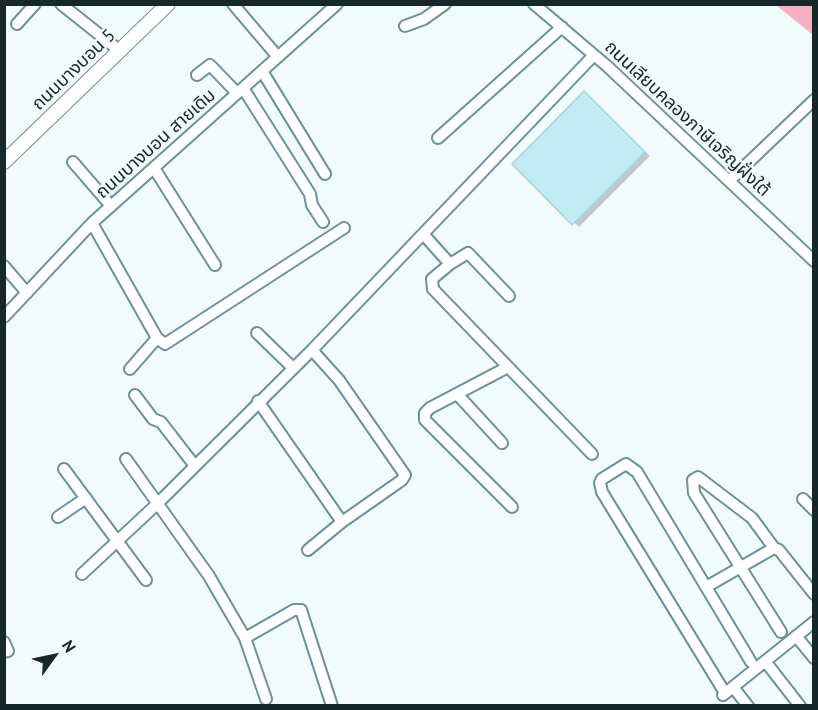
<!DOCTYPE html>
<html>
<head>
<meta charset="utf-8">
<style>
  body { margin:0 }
  #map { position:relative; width:818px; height:710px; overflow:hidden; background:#f2fbfc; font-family:"PT Sans",sans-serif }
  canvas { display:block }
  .frame { position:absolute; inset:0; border:6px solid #17282b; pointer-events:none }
  .north { position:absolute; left:24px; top:626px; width:60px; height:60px; -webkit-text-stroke:4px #f2fbfc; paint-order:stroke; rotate:57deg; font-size:16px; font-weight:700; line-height:24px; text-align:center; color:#17282b }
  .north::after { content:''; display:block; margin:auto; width:21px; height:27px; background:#17282b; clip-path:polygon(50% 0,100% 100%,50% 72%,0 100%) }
</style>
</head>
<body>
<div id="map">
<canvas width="818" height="710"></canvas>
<div class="frame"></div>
<div class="north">N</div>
</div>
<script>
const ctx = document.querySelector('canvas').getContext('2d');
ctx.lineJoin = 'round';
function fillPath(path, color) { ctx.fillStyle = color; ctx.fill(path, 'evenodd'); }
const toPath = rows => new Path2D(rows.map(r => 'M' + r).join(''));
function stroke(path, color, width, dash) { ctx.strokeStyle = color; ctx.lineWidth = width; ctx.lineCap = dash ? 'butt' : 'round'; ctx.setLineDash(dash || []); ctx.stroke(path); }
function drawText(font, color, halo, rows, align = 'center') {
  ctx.font = font + ' "PT Sans","Noto Sans Thai",sans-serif'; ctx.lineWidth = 5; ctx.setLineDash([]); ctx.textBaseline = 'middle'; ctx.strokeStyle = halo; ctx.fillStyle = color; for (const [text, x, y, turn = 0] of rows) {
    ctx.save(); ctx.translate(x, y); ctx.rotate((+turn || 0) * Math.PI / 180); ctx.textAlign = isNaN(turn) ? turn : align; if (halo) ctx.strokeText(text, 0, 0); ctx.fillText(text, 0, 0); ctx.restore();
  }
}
fillPath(toPath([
  [812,5,813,35,776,5,812,4]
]), '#faafc3');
fillPath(toPath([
  [584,93,650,156,579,227,514,164]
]), '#0003');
const building = toPath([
  [584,91,645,152,572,225,512,164,584,91]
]);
fillPath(building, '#c1ecf3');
stroke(building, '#a9d4da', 1.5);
const minor = toPath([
  [61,4,120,51],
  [233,4,278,57],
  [534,4,607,66,814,261],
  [17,24,35,4],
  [405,26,424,19,445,4],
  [262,71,325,174],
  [197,75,210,65,237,93],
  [243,88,310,194,312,205,323,222],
  [438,138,562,27],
  [73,162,111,206],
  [154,168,215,265],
  [729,181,814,100],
  [92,223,157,338,165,344,344,228],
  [424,235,450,264,432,279,433,289,592,454],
  [450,264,468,253,509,296],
  [4,266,27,293],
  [4,317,92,223,337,4],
  [257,333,293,368],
  [508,367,430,408,425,413,425,420,512,507],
  [130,369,157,338],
  [457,394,502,443],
  [135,395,153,419,161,422,195,466],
  [258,401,342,522],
  [126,459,209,576,245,638,266,699],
  [64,469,146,580],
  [803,499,814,510],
  [58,517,86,498],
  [774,548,752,518,698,477,693,480,694,493,781,632],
  [308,550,342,522,402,480,405,475,339,380,312,350],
  [82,574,157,504,312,350,594,55],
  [706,587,774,548,779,550,814,594],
  [796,636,814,658],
  [245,638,294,610,301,610,332,706],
  [4,642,8,651,4,652],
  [765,661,800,706],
  [733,687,748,706],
  [725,693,602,492,600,483,602,479,626,464,637,472,751,662],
  [723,695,814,622]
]);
const major = toPath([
  [4,162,168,4]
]);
stroke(minor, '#6a9399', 14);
stroke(major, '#6a9399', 16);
stroke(minor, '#fff', 10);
stroke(major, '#fff', 14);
drawText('18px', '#17282b', '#f2fbfc', [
  ["ถนนบางบอน 5",74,70,-44],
  ["ถนนเลียบคลองภาษีเจริญฝั่งใต้",687,119,43],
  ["ถนนบางบอน สายเดิม",156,144,-42]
]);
</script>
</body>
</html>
